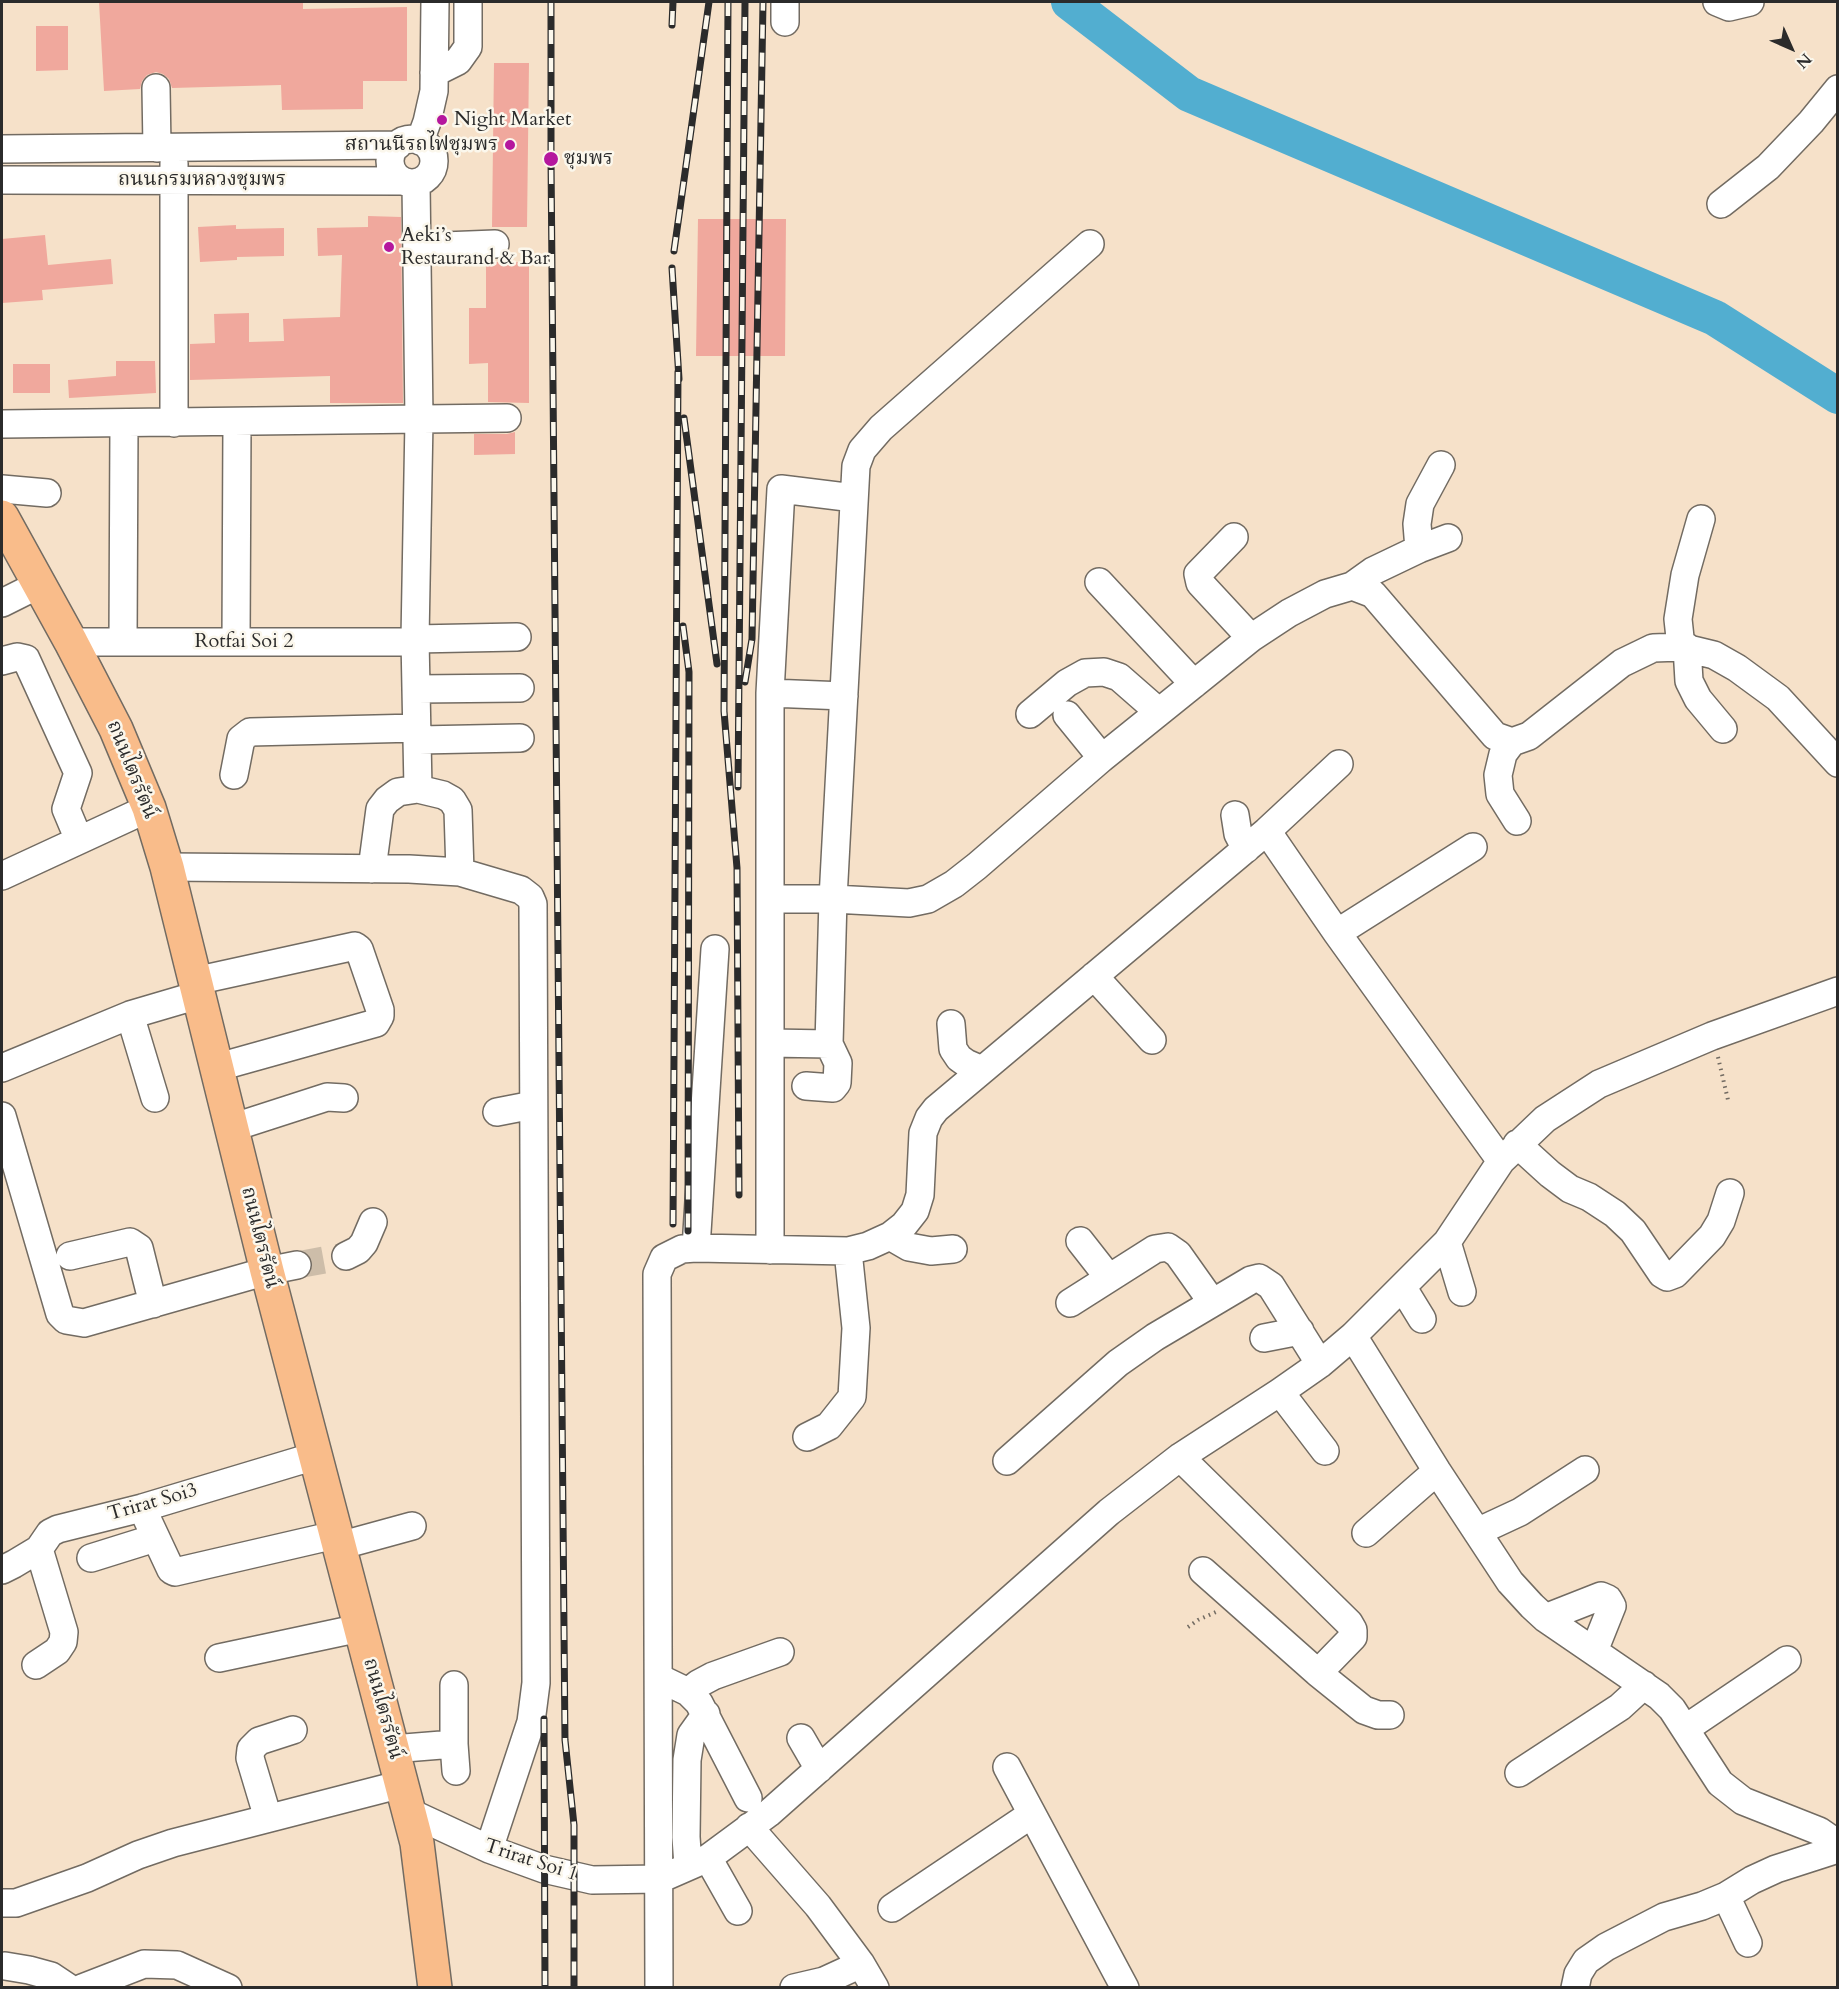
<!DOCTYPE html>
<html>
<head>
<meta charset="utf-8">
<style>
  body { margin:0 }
  #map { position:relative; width:1839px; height:1989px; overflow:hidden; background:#f6e1c9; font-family:Cardo,serif }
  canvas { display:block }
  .frame { position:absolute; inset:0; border:3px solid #2b2b2b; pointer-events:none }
  .north { position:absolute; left:1761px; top:18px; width:60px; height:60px; -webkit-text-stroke:4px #fbf7ec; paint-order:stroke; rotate:135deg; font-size:16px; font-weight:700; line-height:24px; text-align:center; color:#2b2b2b }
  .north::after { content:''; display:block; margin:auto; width:21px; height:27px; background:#2b2b2b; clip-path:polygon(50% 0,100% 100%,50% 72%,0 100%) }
</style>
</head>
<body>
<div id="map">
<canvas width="1839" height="1989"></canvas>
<div class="frame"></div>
<div class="north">N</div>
</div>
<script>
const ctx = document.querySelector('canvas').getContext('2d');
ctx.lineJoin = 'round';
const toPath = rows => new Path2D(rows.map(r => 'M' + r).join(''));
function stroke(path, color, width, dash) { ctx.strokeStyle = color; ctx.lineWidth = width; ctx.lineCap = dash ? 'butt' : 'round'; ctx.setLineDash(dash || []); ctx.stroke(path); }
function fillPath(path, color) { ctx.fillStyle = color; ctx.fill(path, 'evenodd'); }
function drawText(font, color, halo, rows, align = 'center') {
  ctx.font = font + ' Cardo,"Noto Serif Thai",serif'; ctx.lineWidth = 5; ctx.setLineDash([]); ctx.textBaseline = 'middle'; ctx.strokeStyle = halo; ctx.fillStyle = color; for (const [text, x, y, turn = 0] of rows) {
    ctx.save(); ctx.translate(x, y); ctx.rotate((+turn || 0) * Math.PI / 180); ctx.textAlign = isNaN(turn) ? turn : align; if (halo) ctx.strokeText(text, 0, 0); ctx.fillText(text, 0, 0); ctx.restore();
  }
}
stroke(toPath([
  [1069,2,1189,94,1715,318,1838,396]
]), '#52aed0', 36);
fillPath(toPath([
  [99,2,303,2,303,9,407,7,407,81,363,81,363,109,282,110,281,85,172,88,169,79,163,74,156,72,147,75,142,81,140,89,104,91],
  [36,26,68,26,68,70,36,71],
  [494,63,529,63,527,227,492,227],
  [368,216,401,217,403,403,330,403,330,376,190,380,190,344,215,343,214,314,249,313,249,342,284,341,283,319,340,317,342,255,318,256,317,228,368,227],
  [698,219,786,219,785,356,696,356],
  [236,225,236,229,284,228,284,256,237,257,237,260,200,262,198,227],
  [45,235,48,265,111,259,113,284,42,290,43,300,2,303,2,239],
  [486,262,529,262,529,403,488,402,488,363,469,364,469,308,486,308],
  [116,361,155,361,156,393,69,398,68,380,116,376],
  [13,364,50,364,50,393,13,393],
  [515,432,515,454,474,455,474,434,507,434]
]), '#f0a89d');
stroke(toPath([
  [297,1265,346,1256]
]), '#cdbda9', 27, [27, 14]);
const minor = toPath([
  [785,2,785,22],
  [1717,2,1729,7,1750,2],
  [434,73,458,61,468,47,468,2],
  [156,88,157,148],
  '390 161a22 22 0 1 1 44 0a22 22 0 1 1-44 0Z',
  [420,141,427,122,434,91,435,2],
  [2,149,398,145],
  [174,163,174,423],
  [2,180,402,181],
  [416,183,419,420,415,639,418,789,443,795,452,800,458,810,460,872,521,890,530,897,533,904,536,1683,531,1722,489,1849],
  [1721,204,1768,167,1811,122,1838,89],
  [418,247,495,244],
  [2,424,507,418],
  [2,489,47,493],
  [1234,537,1198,574,1200,583,1251,638],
  [1419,549,1417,524,1420,504,1441,465],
  [1099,582,1194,684],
  [1352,586,1373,571,1419,549,1448,538],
  [2,603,40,584],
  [415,639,517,637],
  [71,642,416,642],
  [123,642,124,423],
  [236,642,237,422],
  [1681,647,1678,619,1685,575,1701,519],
  [1687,647,1689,681,1698,699,1723,729],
  [2,661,17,657,26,659,78,773,66,809,79,840],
  [417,689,520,688],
  [770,693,844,696],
  [1030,714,1067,683,1085,673,1104,672,1119,677,1159,712],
  [1067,715,1102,758],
  [419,740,520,738],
  [1512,742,1503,754,1498,775,1500,794,1517,821],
  [234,775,241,739,250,732,417,728],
  [1235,815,1238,834,1246,849],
  [1267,831,1337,933,1501,1161],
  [167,867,409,869,460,872],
  [372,869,380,809,387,800,398,792,418,789],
  [2,876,149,808],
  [770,899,833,899,909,903,928,899,954,884,977,866,1102,758,1251,638,1289,613,1325,594,1352,586,1373,594,1495,736,1512,742,1529,736,1622,663,1653,648,1681,647,1714,655,1737,668,1778,698,1838,763],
  [1337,933,1473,847],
  [1094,976,1152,1040],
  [195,981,355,946,359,949,380,1010,380,1016,376,1023,215,1068],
  [130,1015,155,1098],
  [951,1024,953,1049,959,1058,966,1063,982,1070],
  [770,1043,829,1044,833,899,856,466,862,450,881,428,1090,244],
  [2,1068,130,1015,198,995],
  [806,1086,833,1088,837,1083,838,1063,829,1044],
  [497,1112,533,1105],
  [2,1116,60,1314,66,1320,84,1323,267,1271,297,1265],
  [231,1128,327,1097,344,1098],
  [1517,1144,1550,1174,1570,1189,1589,1197,1615,1214,1633,1231,1662,1274,1667,1277,1675,1274,1712,1236,1721,1221,1730,1193],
  [890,1236,909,1247,931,1251,953,1249],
  [1080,1241,1109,1278],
  [1447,1242,1462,1292],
  [696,1248,715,949],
  [770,1250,770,693,781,489,854,498],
  [70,1256,130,1242,139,1248,153,1304],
  [346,1256,358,1250,364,1243,373,1222],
  [1403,1288,1422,1319],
  [1070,1303,1155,1249,1168,1247,1178,1254,1212,1302],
  [1353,1336,1437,1471,1510,1582,1532,1606,1545,1618,1659,1696,1672,1709,1720,1783,1743,1801,1819,1831,1838,1844],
  [1264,1338,1300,1331],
  [1280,1392,1325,1451],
  [807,1437,829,1426,852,1397,856,1328,848,1251],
  [1180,1457,1349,1623,1353,1630,1353,1637,1318,1673,1203,1571],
  [1007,1461,1118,1363,1155,1337,1251,1280,1259,1278,1271,1286,1320,1364],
  [142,1508,171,1570,175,1572,335,1535],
  [1477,1532,1520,1512,1585,1470],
  [1366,1533,1437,1471],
  [339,1546,412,1526],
  [91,1558,155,1538],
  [2,1570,14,1564,39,1549,50,1533,58,1529,142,1508,315,1456],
  [1545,1618,1601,1596,1608,1599,1612,1606,1594,1651],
  [219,1658,360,1628],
  [36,1665,57,1651,63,1642,64,1632,39,1549],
  [1318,1673,1364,1710,1378,1715,1390,1715],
  [659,1678,688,1692,699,1703,748,1798],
  [454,1685,454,1744,456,1771],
  [688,1692,698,1684,713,1676,780,1652],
  [1685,1729,1787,1660],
  [801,1738,819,1769],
  [392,1749,454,1744],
  [1007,1767,1125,1988],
  [1519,1773,1620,1707,1644,1685],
  [409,1812,489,1849,544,1869,592,1880,660,1879,708,1858,769,1813,1109,1512,1180,1457,1280,1392,1320,1364,1353,1336,1447,1242,1501,1161,1545,1119,1599,1084,1712,1036,1838,991],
  [268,1818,250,1758,251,1749,259,1741,293,1730],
  [749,1827,818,1906,861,1964,875,1988],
  [708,1858,738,1911],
  [688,1866,686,1837,687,1760,691,1735,706,1714],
  [1726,1896,1748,1943],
  [2,1903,16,1903,87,1878,138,1855,173,1843,402,1784],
  [892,1908,1032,1814],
  [5,1966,29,1970,51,1976,69,1988],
  [82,1988,144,1964,177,1965,228,1988],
  [659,1988,657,1274,664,1258,682,1249,696,1248,848,1251,868,1246,890,1236,904,1225,915,1211,920,1195,923,1133,929,1118,936,1109,1267,831,1339,764],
  [794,1988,824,1981,861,1964],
  [1575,1988,1578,1974,1586,1961,1606,1947,1664,1917,1702,1906,1726,1896,1752,1880,1776,1869,1838,1849]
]);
const major = toPath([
  [2,517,71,642,116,729,149,808,167,867,267,1271,417,1843,435,1988]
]);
stroke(minor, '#726b62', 30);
stroke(major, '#726b62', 36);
stroke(toPath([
  [1718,1057,1728,1100],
  [1188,1627,1198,1620,1216,1612]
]), '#726b62', 4, [1.5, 4.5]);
stroke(minor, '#fff', 27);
stroke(major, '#f9bc8a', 33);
const rail = toPath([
  [551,2,551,159,565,1740,574,1825,574,1988],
  [728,2,724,711,737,868,739,1195],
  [672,25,673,2],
  [674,251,709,2],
  [672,268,679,379],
  [684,418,717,664],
  [683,626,689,672,688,1231],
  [745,682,752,639,763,2],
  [738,787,745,2],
  [673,1224,678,372],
  [544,1719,545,1988]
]);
stroke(rail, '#2b2b2b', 7);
stroke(rail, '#fbf7ec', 4.5, [14]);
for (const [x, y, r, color] of [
  [442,120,6,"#b5179e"],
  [510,145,6,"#b5179e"],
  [551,159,8,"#b5179e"],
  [389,247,6,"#b5179e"]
]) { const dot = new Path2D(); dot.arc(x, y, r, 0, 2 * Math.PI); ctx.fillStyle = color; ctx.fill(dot); stroke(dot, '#fbf7ec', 2); }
drawText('20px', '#2b2b2b', '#fbf7ec', [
  ["Night Market",454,120],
  ["สถานนีรถไฟชุมพร",498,145,"right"],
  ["ชุมพร",564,159],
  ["Aeki’s",401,236],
  ["Restaurand & Bar",401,259]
], 'left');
drawText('20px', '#2b2b2b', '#fbf7ec', [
  ["ถนนกรมหลวงชุมพร",202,180],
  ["Rotfai Soi 2",244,642],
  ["ถนนไตรรัตน์",131,770,68],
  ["ถนนไตรรัตน์",259,1238,76],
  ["Trirat Soi3",153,1503,-16],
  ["ถนนไตรรัตน์",382,1709,75],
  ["Trirat Soi 1",531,1861,18]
]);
</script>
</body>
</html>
